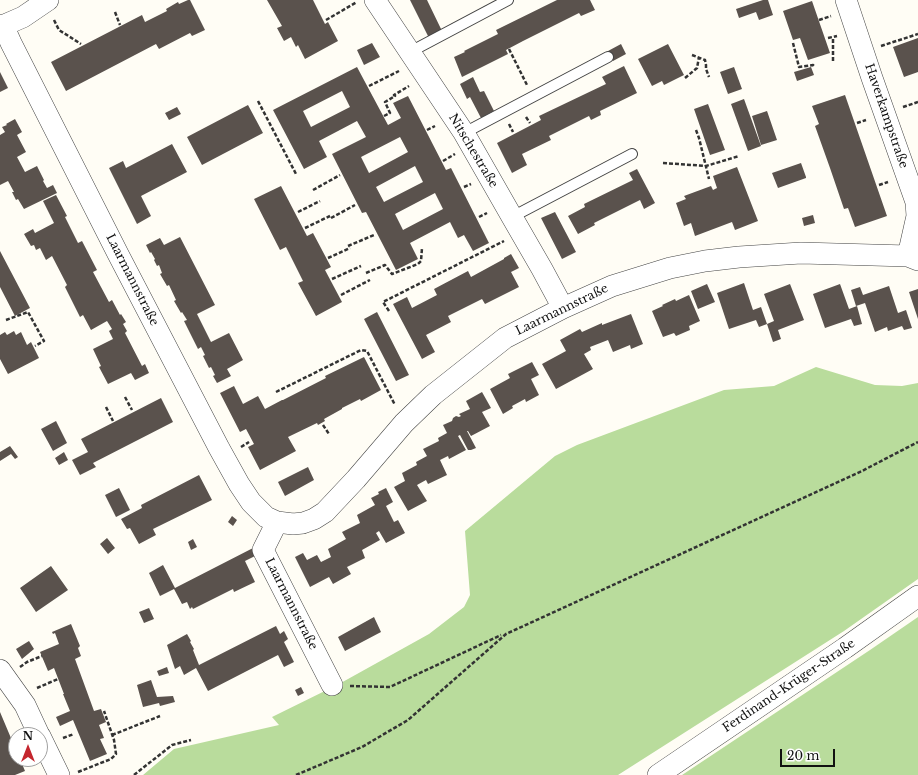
<!DOCTYPE html>
<html>
<head>
<meta charset="utf-8">
<style>
  body { margin:0 }
  #map { position:relative; width:918px; height:775px; overflow:hidden; background:#fffdf5; font-family:"Libre Baskerville",serif }
  canvas { display:block }
  .north { position:absolute; left:8px; top:727px; width:40px; height:40px; box-sizing:border-box; background:#fff; border:1px solid #a0a0a0; border-radius:50%; rotate:0deg; font-size:11px; font-weight:700; line-height:16px; text-align:center; color:#111 }
  .north::after { content:''; display:block; margin:auto; width:14px; height:18px; background:#c4262e; clip-path:polygon(50% 0,100% 100%,50% 72%,0 100%) }
  .scale { position:absolute; left:780px; top:749px; width:55px; height:18px; box-sizing:border-box; border:2px solid #111; border-top:0; padding-left:5px; font-size:12px; line-height:14px; white-space:nowrap; color:#111; -webkit-text-stroke:3px #fff; paint-order:stroke }
</style>
</head>
<body>
<div id="map">
<canvas width="918" height="775"></canvas>
<div class="north">N</div>
<div class="scale">20 m</div>
</div>
<script>
const ctx = document.querySelector('canvas').getContext('2d');
ctx.lineJoin = 'round';
function fillPath(path, color) { ctx.fillStyle = color; ctx.fill(path, 'evenodd'); }
const toPath = rows => new Path2D(rows.map(r => 'M' + r).join(''));
function stroke(path, color, width, dash) { ctx.strokeStyle = color; ctx.lineWidth = width; ctx.lineCap = dash ? 'butt' : 'round'; ctx.setLineDash(dash || []); ctx.stroke(path); }
function drawText(font, color, halo, rows, align = 'center') {
  ctx.font = font + ' "Libre Baskerville",serif'; ctx.lineWidth = 4; ctx.setLineDash([]); ctx.textBaseline = 'middle'; ctx.strokeStyle = halo; ctx.fillStyle = color; for (const [text, x, y, turn = 0] of rows) {
    ctx.save(); ctx.translate(x, y); ctx.rotate((+turn || 0) * Math.PI / 180); ctx.textAlign = isNaN(turn) ? turn : align; if (halo) ctx.strokeText(text, 0, 0); ctx.fillText(text, 0, 0); ctx.restore();
  }
}
fillPath(toPath([
  [816,367,875,385,902,386,918,383,918,579,844,631,618,775,143,775,174,749,279,725,272,717,339,684,429,634,464,607,470,595,465,531,555,456,577,445,724,390,774,386],
  [918,617,918,775,682,775,870,650]
]), '#b9dc9c');
fillPath(toPath([
  [188,0,190,0,205,30,192,36,190,33,159,49,156,44,66,91,51,62,142,15,145,22,167,11,166,9,178,2,179,4],
  [267,0,313,0,325,24,328,22,338,41,305,59,298,45,296,47,291,37,284,41,277,28,282,26],
  [410,0,427,0,442,31,429,38],
  [557,0,590,0,595,10,581,16,579,13,523,41,506,50,508,54,462,77,454,57,465,52,464,51,498,34,496,30],
  [763,0,768,0,773,15,759,20,756,12,739,18,736,9],
  [812,1,830,53,808,60,800,38,793,40,783,11],
  [918,38,918,72,904,77,893,47],
  [372,43,380,57,364,65,357,50],
  [621,44,626,54,613,61,608,51],
  [668,44,684,75,664,85,662,81,652,86,638,59],
  [624,66,637,93,600,111,601,115,591,120,589,116,549,136,551,140,522,154,527,165,512,173,497,143,541,120,539,116,606,84,602,77],
  [357,67,388,125,401,118,393,103,408,96,446,170,451,168,489,243,473,251,464,235,458,238,450,222,410,243,418,259,396,270,366,212,362,213,332,154,366,137,357,121,319,141,327,157,304,169,273,110],
  [342,91,350,107,311,127,303,111],
  [400,137,408,152,369,173,361,157],
  [415,166,423,182,384,202,376,187],
  [435,193,443,209,403,230,395,214],
  [734,67,742,89,728,94,720,72],
  [811,67,814,75,797,81,794,72],
  [0,72,8,88,0,92],
  [473,77,480,92,484,91,494,111,481,118,470,97,467,99,460,84],
  [845,95,887,216,855,227,848,208,844,209,830,168,815,126,819,124,812,106],
  [744,99,761,146,748,151,731,104],
  [708,104,725,150,710,155,694,109],
  [248,105,263,133,202,165,187,137],
  [177,107,181,114,169,120,165,113],
  [767,111,777,140,761,145,752,116],
  [15,119,22,132,17,135,26,152,17,157,25,172,37,166,44,180,43,181,47,188,53,185,57,193,24,209,18,199,16,200,12,192,14,192,8,181,0,185,0,135,5,132,2,127,7,125,6,124],
  [172,144,187,172,141,196,151,216,137,224,109,168,123,161,126,168],
  [801,163,806,177,806,178,778,188,772,173],
  [737,167,758,221,735,230,732,222,695,236,691,223,684,226,676,203,686,199,684,196,711,186,713,190,717,188,713,176],
  [637,169,655,203,644,209,640,200,594,223,595,225,578,234,568,216,585,207,584,204,633,180,629,173],
  [281,186,307,236,313,233,331,267,325,270,342,302,316,316,298,283,303,281,286,247,280,250,254,199],
  [56,195,67,216,65,217,78,243,82,241,97,270,93,272,109,302,112,300,120,315,121,314,126,322,123,324,127,331,125,333,142,366,145,364,149,373,135,380,131,373,108,384,99,367,101,366,93,349,113,339,109,331,112,329,107,321,91,330,83,315,80,317,65,287,67,285,52,256,46,260,40,248,36,250,34,245,31,246,24,234,33,229,35,233,54,223,43,201],
  [555,212,576,252,562,259,541,218],
  [813,215,815,223,804,226,802,218],
  [180,237,215,305,197,314,211,342,229,333,243,360,227,369,231,376,217,383,213,376,215,375,211,367,209,368,203,356,205,355,201,347,198,349,184,321,187,320,182,312,181,313,174,301,176,300,169,285,167,286,160,274,162,273,159,265,157,266,154,260,155,259,151,252,150,253,146,245,160,238,164,245],
  [0,251,30,308,15,316,0,287],
  [511,254,519,268,511,272,519,287,485,304,482,299,448,316,451,322,426,335,435,352,422,359,393,304,407,297,412,308,437,295,434,289,468,271,471,277,504,259,504,258],
  [744,283,753,310,761,307,767,324,759,327,756,320,729,329,717,293],
  [707,284,715,302,698,309,691,291],
  [790,284,804,320,778,330,781,339,773,342,767,324,774,321,764,294],
  [840,284,849,309,857,306,862,324,854,326,851,319,825,328,813,294],
  [889,286,898,313,906,310,912,328,904,330,902,326,888,331,887,327,875,332,865,303,856,306,851,290,860,287,863,295],
  [918,289,918,319,909,292],
  [689,295,700,321,689,326,690,330,676,336,674,333,663,337,652,311,663,306,662,305,675,299,676,301],
  [377,312,409,375,396,381,364,319],
  [631,314,643,344,631,349,630,345,613,352,608,340,590,347,591,350,584,354,593,369,556,389,542,364,566,351,560,340,580,329,582,332,602,323,602,325],
  [14,331,16,335,21,332,27,345,31,342,39,358,8,374,0,359,0,335,5,332,7,335],
  [364,357,381,390,361,401,360,399,342,408,342,409,324,419,325,421,318,425,317,423,288,437,296,451,260,470,248,447,254,444,246,429,240,432,220,393,234,386,243,404,258,396,265,409,282,400,283,400,326,378,325,376],
  [532,362,539,375,531,379,539,395,526,402,525,399,512,406,513,408,503,414,490,389,510,378,508,374],
  [482,392,491,408,482,412,490,426,471,436,468,431,467,431,476,448,471,450,468,450,460,435,458,436,466,450,449,459,448,456,440,460,447,475,428,484,426,480,417,485,427,501,408,511,394,487,405,481,402,473,417,465,416,462,427,456,423,449,439,441,438,438,447,433,443,425,452,421,453,418,456,416,459,417,461,416,459,414,470,409,466,401],
  [161,398,173,422,93,463,96,467,80,475,72,460,88,452,81,439],
  [56,421,67,443,53,451,41,429],
  [10,446,18,457,15,459,11,454,0,461,0,452],
  [64,452,68,460,59,465,55,458],
  [308,467,314,480,285,496,278,482],
  [199,475,212,500,153,529,156,535,139,544,130,528,127,529,121,519,142,508,141,505],
  [119,488,130,510,116,517,105,495],
  [386,488,393,502,386,506,394,522,398,520,405,533,386,543,379,531,376,533,380,540,362,550,365,558,347,567,351,574,333,584,329,577,310,587,295,557,303,553,307,560,317,555,321,562,331,557,328,549,346,539,342,532,360,523,357,515,375,505,371,498,379,494,378,492],
  [232,516,237,520,233,526,228,522],
  [107,538,115,548,108,554,100,544],
  [193,539,197,547,191,550,188,542],
  [255,547,259,554,245,561,255,582,234,592,233,589,193,609,192,607,190,609,187,602,182,604,174,589,160,596,149,573,163,565,175,588],
  [51,566,68,590,36,612,20,588],
  [149,608,154,619,144,623,139,612],
  [374,617,381,632,345,651,338,637],
  [71,624,80,646,78,648,81,656,75,659,94,711,101,709,106,722,99,725,104,738,100,739,107,754,90,761,73,720,60,726,56,717,70,711,63,694,64,694,54,668,48,671,40,652,59,644,55,633,53,634,52,632],
  [276,626,280,634,284,631,288,639,284,642,294,662,284,667,278,655,208,691,196,668,184,675,180,666,175,669,167,645,187,634,191,641,190,642,194,649,193,650,199,665],
  [29,641,34,649,22,659,16,649],
  [167,667,169,673,159,676,157,671],
  [151,680,157,697,173,696,175,702,160,706,159,703,143,707,137,685],
  [301,687,304,693,298,696,295,690],
  [0,712,16,750,16,759,20,759,25,771,15,775,0,775]
]), '#5a524d');
const service = toPath([
  [410,52,508,0],
  [464,133,608,57],
  [512,217,632,154]
]);
const minor = toPath([
  [375,0,464,133,512,217,542,269,563,308],
  [846,0,872,78,916,202,917,216,908,256],
  [3,25,11,43,118,254,219,448,239,484,251,502,266,517,277,522,293,524,303,523,314,519,325,512,356,479,404,423,433,395,505,338,563,308,612,286,670,268,705,261,739,257,801,253,908,256,918,260],
  [0,27,23,17,48,0],
  [277,522,263,550,332,685],
  [0,670,25,705,39,735],
  [40,736,59,775],
  [658,775,845,648,918,596]
]);
stroke(service, '#444', 12);
stroke(minor, '#444', 22);
stroke(toPath([
  [115,12,120,25],
  [54,20,59,30,81,44],
  [326,20,357,2],
  [819,20,831,16],
  [828,38,837,36],
  [793,43,799,67,813,65,815,67],
  [881,46,918,34],
  [509,49,527,85],
  [692,55,705,60,706,65,706,69,709,77],
  [833,61,833,37],
  [685,78,697,68,699,57],
  [369,86,399,71],
  [258,101,296,174],
  [903,107,918,102],
  [384,116,390,113,385,102,395,96,394,95,409,86],
  [526,117,530,123],
  [857,123,866,120],
  [509,124,513,132],
  [427,130,435,126],
  [696,130,699,138,709,179],
  [443,161,455,154],
  [663,163,706,166,739,156],
  [879,185,888,182],
  [464,187,471,184],
  [313,190,340,175],
  [298,212,320,201],
  [479,217,487,213],
  [331,218,355,205],
  [305,228,330,216],
  [348,246,374,235],
  [328,258,350,248],
  [366,273,385,265,392,274,418,264,421,261,422,248],
  [332,279,361,266],
  [341,295,370,280],
  [389,311,383,302,504,241],
  [6,320,28,312,44,341,35,346],
  [276,392,361,350,367,351,395,405],
  [125,397,132,410],
  [106,407,113,421],
  [323,425,329,434],
  [241,447,249,442],
  [20,667,27,662,42,656],
  [350,686,390,687,501,635],
  [37,688,58,679],
  [112,735,160,716],
  [63,738,74,734],
  [78,772,111,759,116,754,114,740,104,711],
  [134,775,172,745,191,740],
  [296,775,362,747,408,720,506,634,862,471,918,442]
]), '#333', 2.5, [4, 2]);
stroke(service, '#fff', 10);
stroke(minor, '#fff', 21);
drawText('12px', '#111', '#fff', [
  ["Haverkampstraße",886,116,71],
  ["Nitschestraße",473,151,59],
  ["Laarmannstraße",132,280,63],
  ["Laarmannstraße",562,310,-26],
  ["Laarmannstraße",291,604,63],
  ["Ferdinand-Krüger-Straße",789,686,-34]
]);
</script>
</body>
</html>
